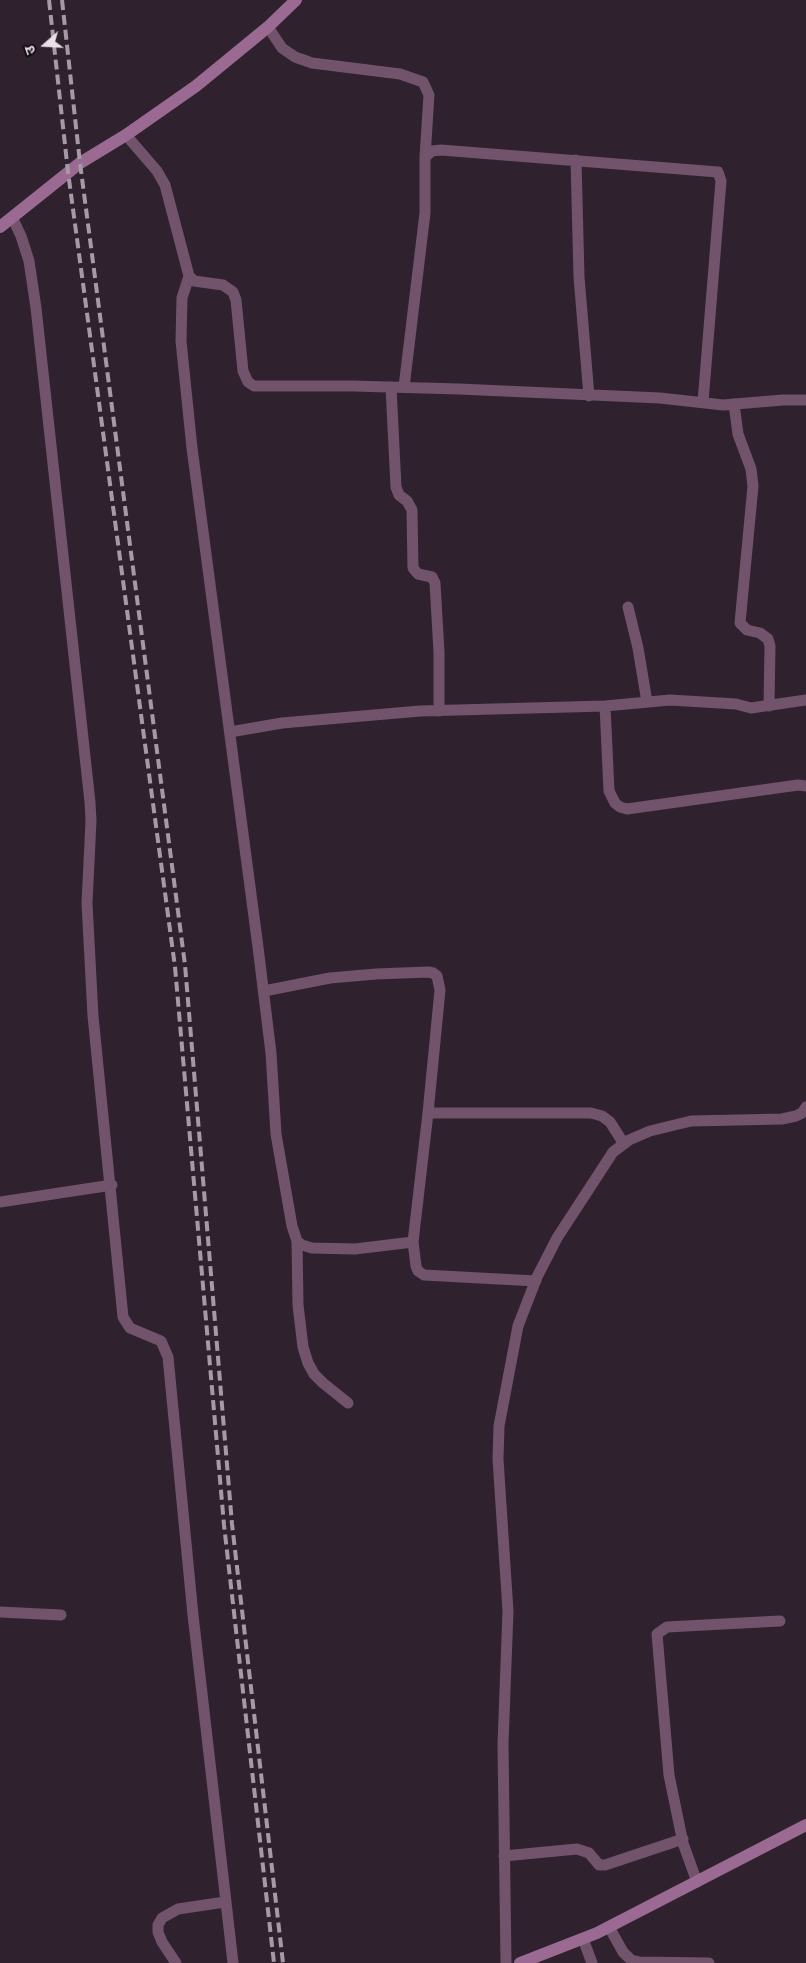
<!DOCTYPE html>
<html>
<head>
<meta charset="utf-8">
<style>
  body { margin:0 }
  #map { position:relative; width:806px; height:1963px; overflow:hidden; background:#30212e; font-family:"Alegreya Sans","Noto Sans Devanagari",sans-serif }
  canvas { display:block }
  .north { position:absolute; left:20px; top:20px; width:50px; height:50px; -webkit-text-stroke:4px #140d13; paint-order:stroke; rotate:251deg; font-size:14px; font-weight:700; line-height:20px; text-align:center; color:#eae0e8 }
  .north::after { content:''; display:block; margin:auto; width:18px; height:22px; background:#eae0e8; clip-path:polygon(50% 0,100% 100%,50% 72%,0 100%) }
</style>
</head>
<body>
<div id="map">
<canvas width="806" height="1963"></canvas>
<div class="north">उ</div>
</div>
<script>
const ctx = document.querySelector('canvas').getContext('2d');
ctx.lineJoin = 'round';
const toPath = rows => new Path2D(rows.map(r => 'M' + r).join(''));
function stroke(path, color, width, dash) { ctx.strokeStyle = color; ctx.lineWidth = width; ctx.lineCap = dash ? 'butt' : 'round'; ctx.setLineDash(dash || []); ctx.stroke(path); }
stroke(toPath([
  [268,27,282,48,295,57,312,63,400,74,423,82,429,95,425,157],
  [126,135,157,171,165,185,189,276,194,281,223,285,233,292,236,300,243,371,248,382,254,386,353,386,459,389,660,398,723,405,783,400,806,400],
  [576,160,579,277,589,396],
  [12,217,21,236,29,261,36,308,90,802,91,821,87,903,93,1016,123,1317,130,1328,161,1341,168,1357,193,1615,233,1963],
  [189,276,182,298,181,341,192,448,258,947,271,1053,276,1134,292,1226,297,1241,302,1245,312,1248,355,1249,413,1242],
  [391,387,396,487,399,495,407,501,412,510,413,568,418,574,432,577,435,583,439,652,439,711],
  [404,387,425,213,425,157,432,151,441,150,718,172,721,181,703,402],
  [734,404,738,434,751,469,753,486,740,623,747,630,760,633,768,639,770,646,769,706],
  [628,607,638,648,647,702],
  [605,706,609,791,615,803,620,807,627,809,798,785,806,786],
  [230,732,282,723,420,711,605,706,670,700,736,704,751,708,806,700],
  [264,991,330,978,376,974,428,972,433,973,437,976,440,990,428,1113,413,1242,416,1266,418,1271,424,1275,536,1281],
  [428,1113,591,1113,602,1116,610,1122,624,1144],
  [0,1202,112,1185],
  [297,1241,298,1305,303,1347,308,1363,314,1374,323,1383,348,1403],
  [0,1612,61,1615],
  [504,1856,577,1849,589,1853,599,1865,605,1865,683,1839],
  [697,1882,683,1843,669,1775,657,1634,667,1627,780,1621],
  [609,1927,623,1952,631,1960,639,1962,709,1963],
  [583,1939,592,1963],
  [176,1963,162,1942,158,1932,158,1925,162,1918,178,1909,225,1902],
  [506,1963,503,1744,508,1611,498,1459,499,1426,518,1326,537,1277,557,1238,613,1152,629,1140,650,1131,691,1121,782,1119,796,1116,802,1113,806,1107]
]), '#71536c', 11);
stroke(toPath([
  [0,227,80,163,126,135,196,86,268,27,296,0],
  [520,1963,597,1933,806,1825]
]), '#9a6a93', 12);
stroke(toPath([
  [49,0,68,172,175,967,224,1525,274,1963],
  [62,0,80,163,185,965,232,1524,283,1963]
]), '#a69aa4', 4, [10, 5]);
</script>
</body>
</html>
